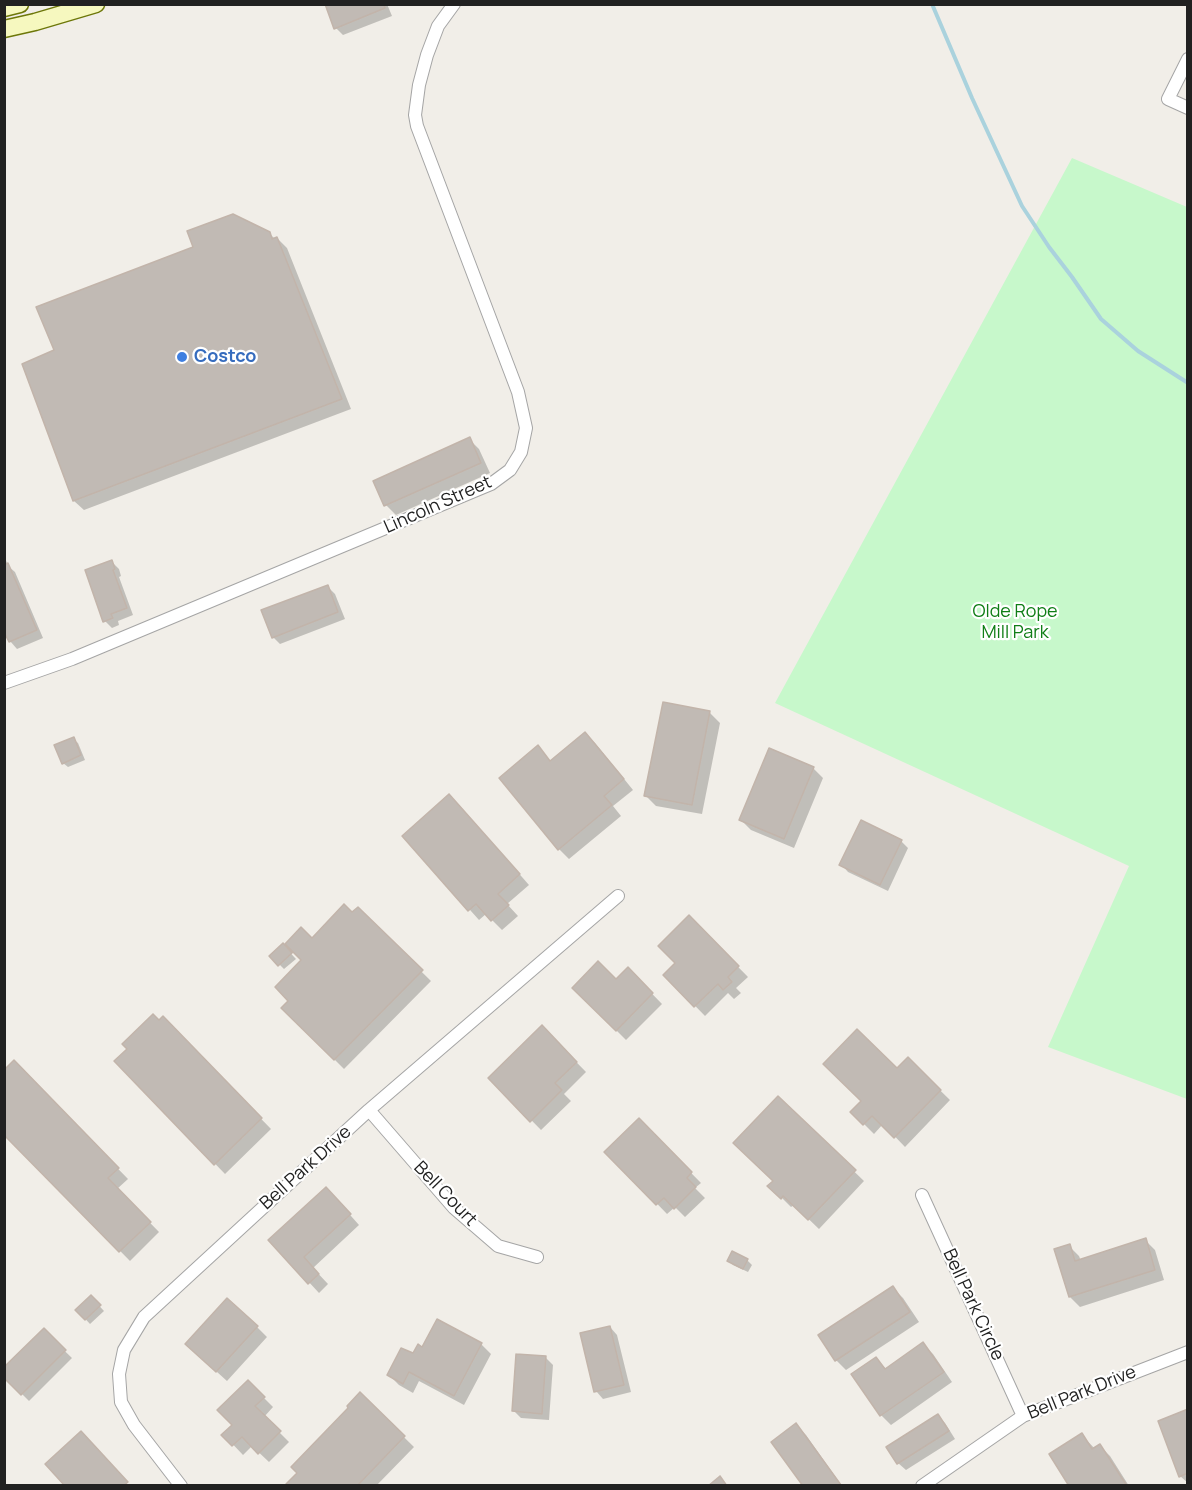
<!DOCTYPE html>
<html>
<head>
<meta charset="utf-8">
<style>
  body { margin:0 }
  #map { position:relative; width:1192px; height:1490px; overflow:hidden; background:#f1eee8; font-family:Manrope,sans-serif }
  canvas { display:block }
  .frame { position:absolute; inset:0; border:6px solid #212121; pointer-events:none }
</style>
</head>
<body>
<div id="map">
<canvas width="1192" height="1490"></canvas>
<div class="frame"></div>
</div>
<script>
const ctx = document.querySelector('canvas').getContext('2d');
ctx.lineJoin = 'round';
function fillPath(path, color) { ctx.fillStyle = color; ctx.fill(path, 'evenodd'); }
const toPath = rows => new Path2D(rows.map(r => 'M' + r).join(''));
function stroke(path, color, width, dash) { ctx.strokeStyle = color; ctx.lineWidth = width; ctx.lineCap = dash ? 'butt' : 'round'; ctx.setLineDash(dash || []); ctx.stroke(path); }
function drawText(font, color, halo, rows, align = 'center') {
  ctx.font = font + ' Manrope,sans-serif'; ctx.lineWidth = 4.5; ctx.setLineDash([]); ctx.textBaseline = 'middle'; ctx.strokeStyle = halo; ctx.fillStyle = color; for (const [text, x, y, turn = 0] of rows) {
    ctx.save(); ctx.translate(x, y); ctx.rotate((+turn || 0) * Math.PI / 180); ctx.textAlign = isNaN(turn) ? turn : align; if (halo) ctx.strokeText(text, 0, 0); ctx.fillText(text, 0, 0); ctx.restore();
  }
}
fillPath(toPath([
  [1072,158,1187,207,1187,1099,1048,1047,1129,866,775,703]
]), '#c7f8cb');
fillPath(toPath([
  [326,4,387,4,392,16,343,35,336,28],
  [269,233,275,239,277,238,287,248,351,409,84,510,74,501,56,351],
  [469,439,479,449,490,473,396,515,386,505,375,481],
  [4,555,8,566,15,572,43,638,17,649,10,641,4,628],
  [112,562,119,569,121,576,119,577,133,615,118,621,119,625,112,628,105,621],
  [328,587,335,594,345,619,280,644,273,637],
  [710,713,720,723,702,814,656,806,646,796],
  [585,734,595,743,633,790,613,806,621,816,569,859,559,849,538,747,551,762],
  [73,739,78,743,85,760,68,767,63,763],
  [813,768,823,778,794,848,751,830,741,820],
  [459,805,529,885,507,904,518,916,502,930,486,914,479,920,404,836],
  [901,841,908,848,888,891,848,872,841,864],
  [358,909,431,981,344,1069,283,1008,290,1001,312,940,352,914],
  [689,917,748,977,736,988,741,993,734,999,728,993,705,1016,665,975,677,963],
  [283,945,296,959,284,969,271,956],
  [628,969,662,1004,626,1040,574,988,616,981],
  [163,1018,271,1129,225,1174,116,1061],
  [542,1027,586,1072,564,1094,571,1101,541,1130,490,1078],
  [908,1059,950,1100,905,1147,883,1124,874,1134,852,1112],
  [14,1062,128,1179,117,1189,159,1232,130,1261,4,1133],
  [778,1098,864,1181,819,1229,794,1205,791,1207,770,1186,774,1181],
  [639,1120,701,1183,695,1188,705,1198,685,1217,675,1207,667,1214,607,1152],
  [336,1199,359,1225,313,1268,328,1284,319,1293,270,1240],
  [1145,1240,1155,1250,1164,1280,1080,1307,1070,1297,1069,1246,1079,1256,1081,1261],
  [747,1260,752,1265,748,1272,733,1265,729,1261],
  [893,1288,903,1298,919,1322,846,1370,836,1360,820,1336],
  [91,1297,104,1311,90,1324,77,1310],
  [257,1327,267,1337,227,1381,197,1354],
  [610,1327,617,1335,631,1392,603,1399,596,1391],
  [44,1331,72,1358,29,1401,4,1376],
  [481,1344,491,1354,464,1405,419,1381,413,1393,399,1385,389,1375,413,1355],
  [923,1344,933,1354,952,1382,891,1425,881,1415,854,1375,876,1359,886,1369],
  [545,1357,553,1365,549,1420,521,1418,514,1411],
  [248,1382,273,1407,264,1417,289,1442,269,1462,252,1446,243,1455,224,1435,234,1425],
  [360,1394,414,1447,376,1486,289,1486],
  [1188,1411,1188,1483,1180,1476],
  [938,1416,945,1423,955,1439,906,1470,898,1463],
  [796,1425,806,1435,842,1486,805,1486],
  [1082,1435,1095,1449,1100,1446,1110,1456,1129,1486,1071,1486]
]), '#0003');
stroke(toPath([
  [932,4,972,98,1022,206,1049,247,1072,277,1101,319,1138,351,1188,383]
]), '#aad2dd', 4);
const building = toPath([
  [325,4,384,4,385,8,334,29,325,4],
  [233,214,270,232,272,239,277,237,342,399,73,501,22,364,54,350,36,307,193,247,187,231,233,214],
  [470,437,481,463,384,506,373,481,470,437],
  [112,560,115,569,113,570,127,608,111,614,113,618,103,622,85,570,112,560],
  [8,563,37,630,9,642,4,632,4,565,8,563],
  [328,585,338,612,272,638,261,610,328,585],
  [663,702,710,711,692,805,644,796,663,702],
  [585,732,624,779,604,796,612,805,558,850,499,778,538,745,550,761,585,732],
  [74,737,81,755,62,764,54,745,74,737],
  [769,748,814,767,784,839,739,820,769,748],
  [449,794,520,874,498,894,509,905,491,921,476,904,468,911,402,836,449,794],
  [861,820,902,840,880,885,839,865,861,820],
  [344,904,352,912,358,907,423,970,334,1060,281,1008,288,1001,275,987,301,960,285,944,301,927,312,938,344,904],
  [689,915,739,966,728,977,732,982,723,990,718,984,694,1007,663,975,675,963,658,946,689,915],
  [283,943,292,953,278,966,269,956,283,943],
  [598,961,616,979,628,967,653,993,616,1031,572,988,598,961],
  [153,1014,159,1020,163,1016,262,1118,214,1165,114,1061,127,1049,122,1044,153,1014],
  [542,1025,577,1062,555,1083,562,1090,530,1122,488,1078,542,1025],
  [857,1029,897,1068,908,1057,941,1090,894,1138,872,1116,863,1125,850,1112,861,1101,823,1064,857,1029],
  [14,1060,119,1168,108,1178,151,1222,119,1252,4,1135,4,1070,14,1060],
  [778,1096,856,1170,808,1220,783,1196,781,1199,767,1186,773,1181,733,1143,778,1096],
  [639,1118,692,1172,687,1178,696,1187,674,1209,664,1198,656,1205,604,1152,639,1118],
  [326,1187,351,1214,304,1257,319,1274,308,1284,268,1240,326,1187],
  [1146,1238,1155,1270,1069,1297,1054,1249,1070,1244,1075,1261,1146,1238],
  [732,1251,748,1259,743,1269,727,1261,732,1251],
  [893,1286,910,1312,835,1361,818,1335,893,1286],
  [91,1295,101,1305,85,1320,75,1310,91,1295],
  [227,1298,258,1326,216,1372,185,1344,227,1298],
  [437,1319,482,1343,454,1396,409,1372,403,1384,387,1375,401,1348,413,1353,418,1344,422,1347,437,1319],
  [610,1326,624,1385,594,1392,580,1333,610,1326],
  [44,1328,66,1350,21,1395,4,1378,4,1367,44,1328],
  [923,1342,944,1372,880,1416,851,1374,876,1357,885,1369,923,1342],
  [516,1354,546,1356,542,1414,512,1411,516,1354],
  [248,1380,265,1397,255,1406,281,1431,258,1454,242,1437,232,1446,221,1435,232,1425,217,1410,248,1380],
  [360,1392,405,1436,357,1486,287,1486,286,1484,297,1473,291,1467,348,1408,347,1406,360,1392],
  [1188,1409,1188,1473,1179,1477,1158,1421,1188,1409],
  [938,1414,949,1431,897,1464,886,1447,938,1414],
  [796,1423,841,1485,840,1486,803,1486,771,1442,796,1423],
  [81,1431,128,1482,123,1486,65,1486,45,1464,81,1431],
  [1082,1433,1092,1449,1100,1444,1127,1486,1069,1486,1049,1454,1082,1433],
  [720,1476,727,1486,708,1486,720,1476]
]);
fillPath(building, '#c1bab4');
stroke(building, '#c2b4aa', 1.5);
const street = toPath([
  [1188,59,1168,99,1188,108],
  [4,683,72,659,491,484,510,470,521,452,526,428,518,392,417,126,415,115,419,85,427,55,438,26,454,4],
  [369,1110,454,1208,498,1246,537,1257],
  [922,1195,1023,1416],
  [181,1486,134,1425,121,1402,119,1374,124,1350,144,1317,369,1110,618,896],
  [922,1486,1023,1416,1188,1352]
]);
const secondary = toPath([
  [4,8,20,4],
  [4,29,35,22,96,4]
]);
stroke(street, '#a5a5a5', 14);
stroke(secondary, '#6d7709', 19);
stroke(street, '#fff', 12);
stroke(secondary, '#f6f8bf', 16);
for (const [x, y, r, color] of [
  [182,357,6,"#3f7fe0"]
]) { const dot = new Path2D(); dot.arc(x, y, r, 0, 2 * Math.PI); ctx.fillStyle = color; ctx.fill(dot); stroke(dot, '#fff', 2); }
drawText('bold 18px', '#366cbe', '#fff', [
  ["Costco",194,357]
], 'left');
drawText('18px', '#212121', '#fff', [
  ["Lincoln Street",438,505,-24],
  ["Bell Park Drive",306,1168,-42],
  ["Bell Court",445,1194,46],
  ["Bell Park Circle",973,1305,65],
  ["Bell Park Drive",1082,1393,-22]
]);
drawText('18px', '#107e17', '#fff', [
  ["Olde Rope",1015,612],
  ["Mill Park",1015,633]
]);
</script>
</body>
</html>
